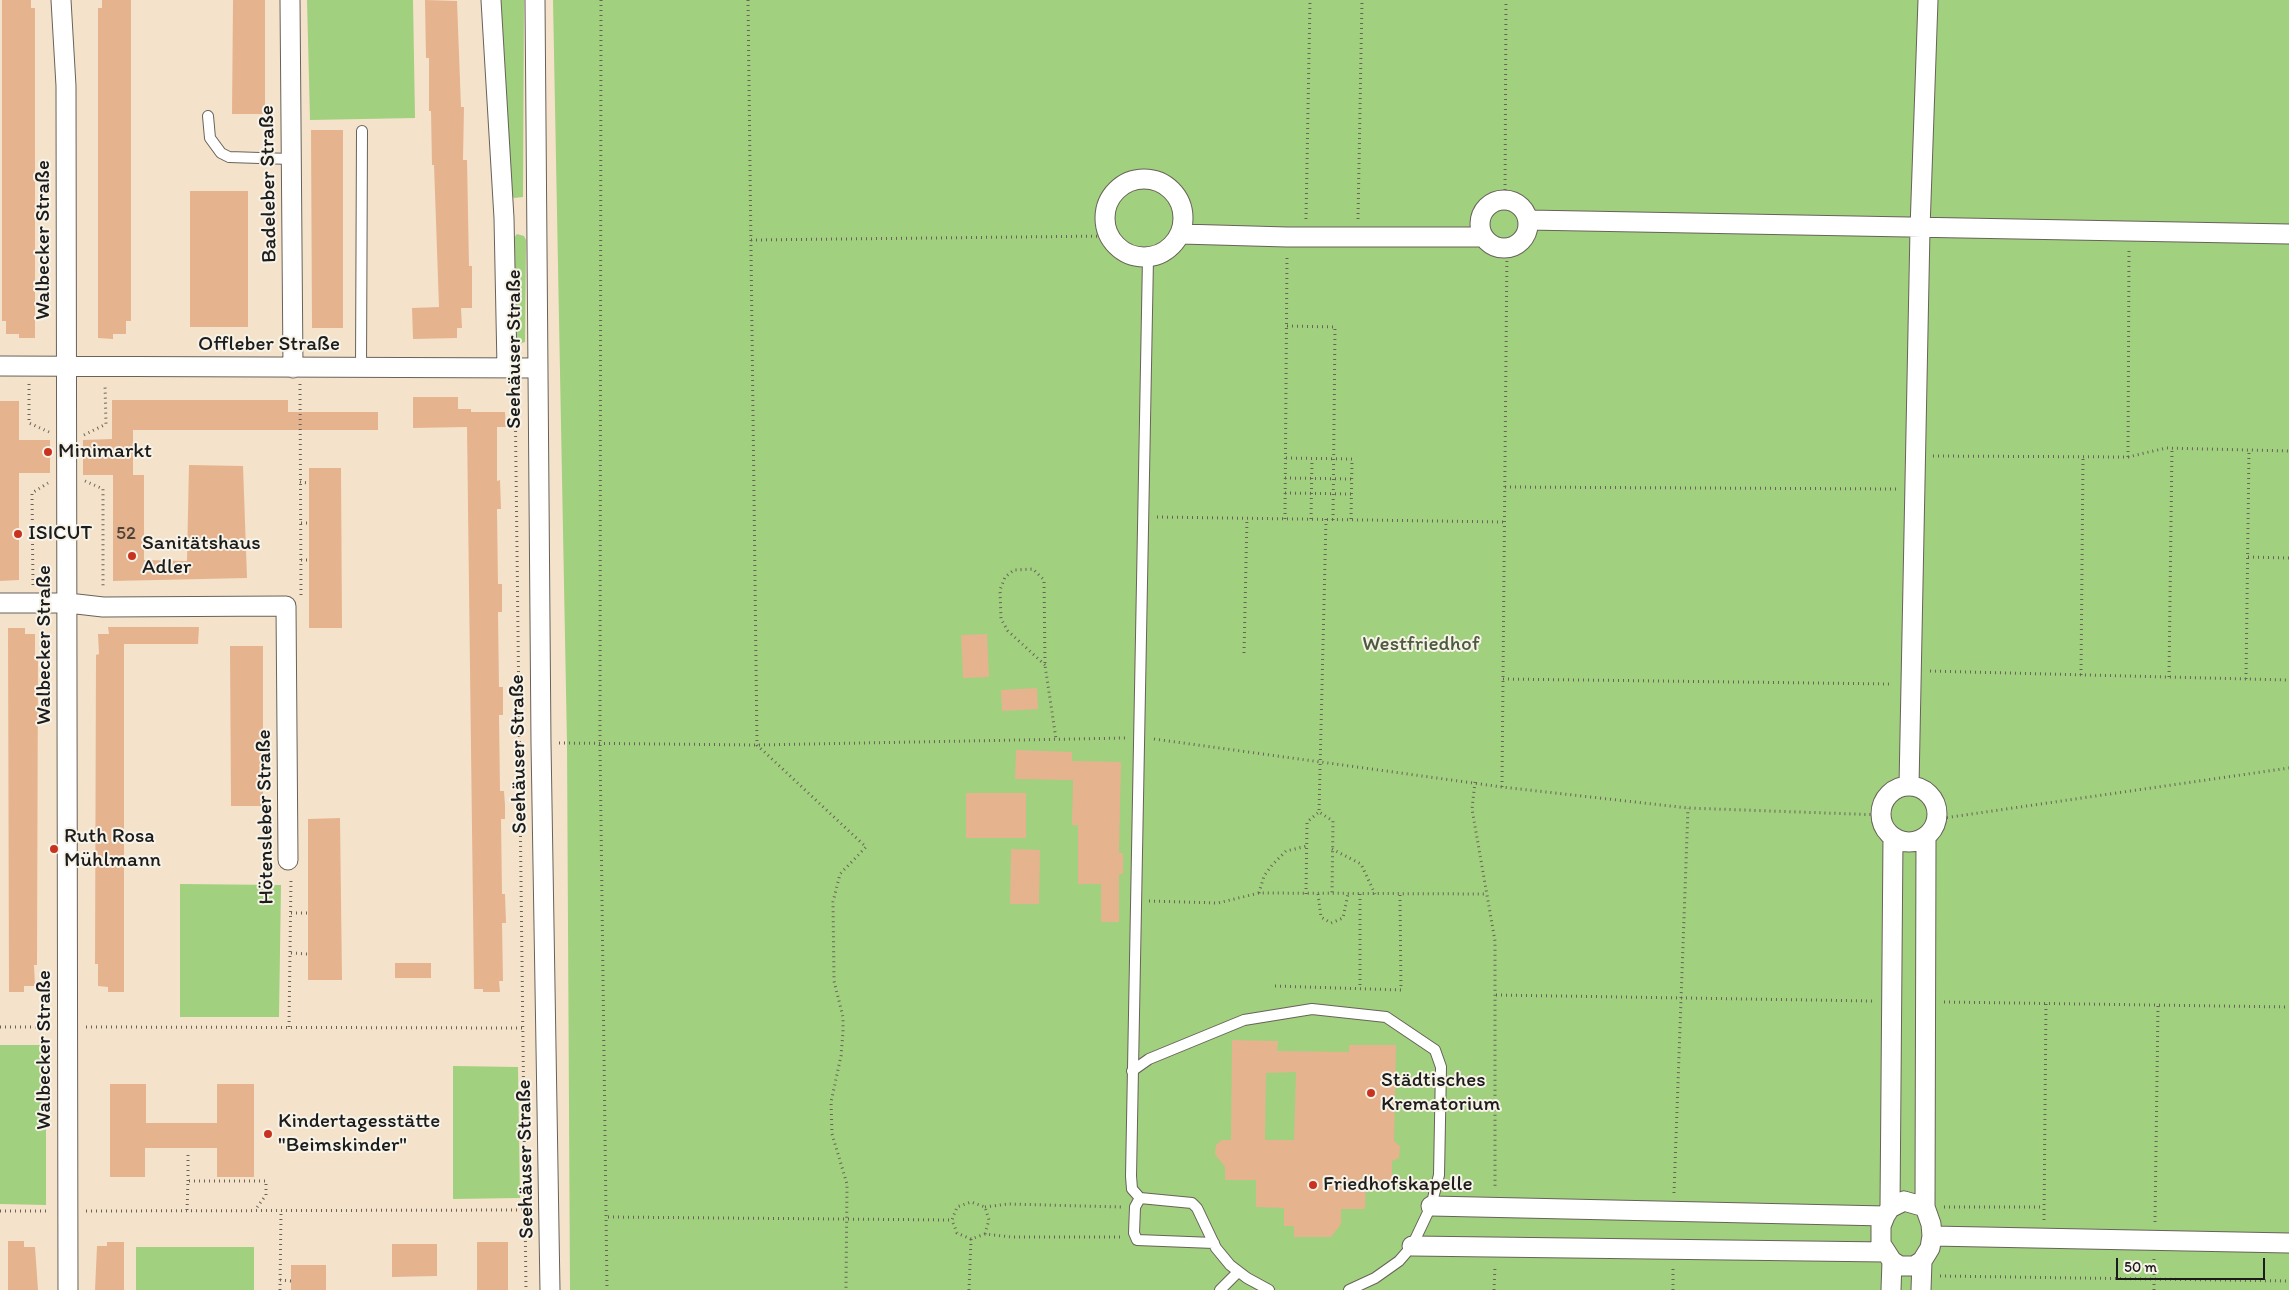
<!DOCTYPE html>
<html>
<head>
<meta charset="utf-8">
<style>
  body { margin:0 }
  #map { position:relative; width:2289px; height:1290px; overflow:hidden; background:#f4e3ca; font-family:Itim,sans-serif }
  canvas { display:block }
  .scale { position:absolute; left:2116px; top:1258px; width:149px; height:22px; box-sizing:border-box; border:2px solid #1c1c1c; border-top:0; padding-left:6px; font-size:15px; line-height:18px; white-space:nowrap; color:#1c1c1c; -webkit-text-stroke:4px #f7f3e8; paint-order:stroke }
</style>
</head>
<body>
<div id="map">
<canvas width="2289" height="1290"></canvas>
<div class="scale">50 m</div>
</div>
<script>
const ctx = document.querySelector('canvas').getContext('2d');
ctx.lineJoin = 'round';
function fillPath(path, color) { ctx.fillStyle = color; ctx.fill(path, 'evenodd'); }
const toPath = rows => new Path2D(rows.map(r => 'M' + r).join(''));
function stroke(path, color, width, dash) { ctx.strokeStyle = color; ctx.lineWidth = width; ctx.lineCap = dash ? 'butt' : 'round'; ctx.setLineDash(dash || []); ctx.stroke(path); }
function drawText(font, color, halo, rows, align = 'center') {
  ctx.font = font + ' Itim,sans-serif'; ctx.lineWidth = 4; ctx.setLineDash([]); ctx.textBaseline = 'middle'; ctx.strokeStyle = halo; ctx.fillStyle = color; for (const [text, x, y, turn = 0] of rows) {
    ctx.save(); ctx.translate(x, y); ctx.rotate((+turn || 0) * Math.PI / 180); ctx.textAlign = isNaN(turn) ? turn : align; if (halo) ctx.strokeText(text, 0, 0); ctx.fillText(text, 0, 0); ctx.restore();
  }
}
fillPath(toPath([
  [307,0,413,0,415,118,310,120],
  [498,0,524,0,523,197,514,198,510,193],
  [553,0,2289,0,2289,1290,570,1290,567,743],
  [517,234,524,236,526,240,525,342,519,344,516,343,513,239],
  [180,884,281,885,279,1017,180,1017],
  [0,1045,46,1045,46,1205,0,1204],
  [453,1066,518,1067,520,1198,453,1199],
  [136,1247,254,1247,254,1290,136,1290]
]), '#a1d07e');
fillPath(toPath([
  [2,0,31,0,31,8,35,8,35,338,19,338,19,334,6,334,6,321,2,321],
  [102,0,131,0,131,321,126,321,126,334,113,334,113,339,98,338,98,8,102,8],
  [233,0,265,0,265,114,232,114],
  [425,0,457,1,461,107,464,107,463,160,467,160,469,266,472,266,472,308,461,308,462,328,457,328,457,338,413,339,412,308,439,307,434,165,432,165,431,111,429,111,429,58,426,58],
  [311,130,343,130,343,328,312,328],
  [190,191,248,191,248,327,190,327],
  [413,397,458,397,458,409,471,409,471,412,505,412,506,427,497,427,497,481,500,480,501,509,497,509,498,584,502,584,502,612,498,612,499,687,503,687,503,715,499,715,500,791,504,791,505,805,505,819,501,819,502,894,505,894,506,923,502,923,503,981,499,981,500,992,483,992,483,989,474,989,467,427,413,428],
  [112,400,288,400,288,412,378,412,378,430,133,430,133,475,144,475,144,560,187,561,189,465,243,466,247,578,113,581,113,475,83,475,83,440,112,439],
  [0,401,19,401,19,440,50,440,50,473,19,473,19,580,0,581],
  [309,468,341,468,342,628,309,628],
  [108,627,199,627,198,644,124,644,124,992,108,992,108,987,98,986,98,964,95,964,96,655,99,654,98,634,109,634],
  [8,628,25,628,25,634,35,634,35,655,38,655,37,965,34,965,35,986,24,986,24,992,9,992],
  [987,634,989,677,963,678,961,635],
  [230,646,263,646,263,806,231,806],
  [1037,688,1038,709,1002,711,1001,690],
  [1016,750,1072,752,1072,761,1121,762,1119,853,1123,853,1123,874,1119,874,1119,922,1101,922,1101,884,1078,884,1078,825,1072,825,1073,780,1015,779],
  [966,793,1026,793,1026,838,966,838],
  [340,818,342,980,308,980,308,819],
  [1011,849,1040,850,1039,904,1010,904],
  [395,963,431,963,431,978,395,978],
  [1232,1040,1278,1041,1277,1051,1349,1052,1349,1045,1396,1045,1394,1141,1400,1146,1399,1158,1392,1161,1392,1181,1366,1181,1365,1209,1341,1209,1341,1224,1331,1237,1294,1237,1294,1226,1284,1226,1284,1208,1256,1207,1256,1180,1225,1180,1225,1167,1215,1154,1216,1145,1222,1140,1231,1140],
  [1296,1072,1294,1140,1265,1140,1266,1073],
  [110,1084,146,1084,146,1123,217,1123,217,1084,254,1084,254,1177,217,1177,217,1148,145,1148,145,1177,110,1177],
  [8,1241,24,1241,24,1247,35,1247,38,1290,8,1290],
  [107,1242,124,1242,124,1290,95,1290,97,1246,107,1246],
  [477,1242,508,1242,508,1290,477,1290],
  [392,1244,437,1244,437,1276,392,1277],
  [291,1265,326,1265,326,1290,291,1290]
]), '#e6b38f');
const lane = toPath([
  [208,116,210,138,221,153,229,157,291,159],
  [361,368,362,131],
  [1132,1071,1149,1059,1244,1020,1312,1009,1386,1017,1435,1050,1441,1067,1439,1175,1431,1206,1412,1246,1399,1261,1375,1278,1349,1290],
  [1140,1198,1132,1189,1131,1176,1148,258],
  [1214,1243,1137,1240,1134,1233,1135,1207,1140,1198,1192,1203,1197,1208,1216,1248,1230,1265,1247,1278,1269,1290],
  [1220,1290,1238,1272]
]);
const street = toPath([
  [61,0,66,86,68,1290],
  [290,0,293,368],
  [491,0,504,218,507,367],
  [535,0,541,743,550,1290],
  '1105 218a39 39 0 1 1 78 0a39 39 0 1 1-78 0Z',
  '1480 224a24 24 0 1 1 48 0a24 24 0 1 1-48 0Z',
  [1528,220,2289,234],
  [1181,234,1287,237,1484,237],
  [0,366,537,368],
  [0,603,68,603,103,607,286,606,288,860],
  '1881 814a28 28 0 1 1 56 0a28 28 0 1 1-56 0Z',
  [1909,786,1920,229,1928,0],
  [1904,1201,1925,1207,1931,1224,1932,1236,1930,1248,1922,1261,1914,1266,1900,1266,1892,1261,1881,1244,1881,1226,1885,1216,1890,1208,1904,1201],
  [1431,1206,1885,1216],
  [1925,1207,1926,836],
  [1890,1208,1893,837],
  [1932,1236,2289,1243],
  [1412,1246,1886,1252],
  [1891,1290,1892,1261],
  [1921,1290,1922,1261]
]);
stroke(lane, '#686259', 12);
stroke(street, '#686259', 21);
stroke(toPath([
  [601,0,600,744,607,1290],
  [748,0,757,745,866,847,840,874,833,902,834,981,843,1017,843,1032,841,1056,831,1102,832,1134,847,1184,846,1290],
  [1505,200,1506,0],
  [1306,219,1310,0],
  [1358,219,1362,0],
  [751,240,1109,236],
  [1287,326,1335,327,1333,520],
  [29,384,29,423,49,432],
  [300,384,301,596],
  [515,386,526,1290],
  [84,435,106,424,105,384],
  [1933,456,2128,457,2166,448,2289,451],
  [2128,457,2129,248],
  [1286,458,1352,459,1351,520],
  [1285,478,1352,479],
  [85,481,103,489,103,588],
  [300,482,309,483],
  [1505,487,1896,489],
  [1285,493,1352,494],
  [1157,517,1504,522],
  [1285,519,1287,255],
  [1311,519,1312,459],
  [1326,519,1319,812,1333,821,1332,894],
  [301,523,309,523],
  [2248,557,2289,558],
  [301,560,309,560],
  [33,585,32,493,48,483],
  [1244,653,1247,518],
  [1045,665,1008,631,1001,619,1000,590,1005,577,1014,570,1033,569,1044,580,1045,665,1056,739],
  [1930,671,2289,680],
  [2081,675,2083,457],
  [2169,677,2172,448],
  [1503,679,1892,684],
  [2246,679,2249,450],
  [1154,739,1502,787,1688,808,1881,815],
  [559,743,757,745,1125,738],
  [1475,782,1472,809,1495,941,1495,1189],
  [1502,787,1507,248],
  [1937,819,2289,768],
  [1332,849,1361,864,1375,894],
  [1259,893,1264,876,1272,865,1286,851,1307,846],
  [1306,894,1307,822,1319,812],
  [1318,894,1321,917,1331,923,1343,918,1348,894],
  [1360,894,1360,988],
  [1149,901,1218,903,1259,893,1487,894],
  [291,913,308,913],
  [291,953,308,954],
  [1275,986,1401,990,1400,894],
  [1496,995,1873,1001],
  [1944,1002,2289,1007],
  [0,1027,49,1027],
  [86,1027,524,1028],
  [289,1027,291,878],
  [188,1181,188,1152],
  [1674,1193,1688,808],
  [985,1207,1008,1204,1121,1207],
  [1944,1207,2044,1207],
  [187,1210,188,1181,266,1181,266,1195,255,1210],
  [0,1211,49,1211],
  [86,1211,527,1210],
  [608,1217,952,1220],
  [2044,1220,2046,1003],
  [2155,1222,2158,1005],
  [985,1234,989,1220,985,1207,971,1202,957,1207,952,1220,957,1233,971,1239,985,1234,1011,1237,1122,1237],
  [1940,1276,2289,1281],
  [280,1280,291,1281],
  [280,1290,281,1211],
  [969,1290,971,1239],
  [1494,1290,1495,1266],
  [1673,1290,1673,1268],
  [2154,1290,2154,1258]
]), '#686259', 3, [1, 4]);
stroke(lane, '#fff', 10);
stroke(street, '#fff', 19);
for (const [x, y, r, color] of [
  [48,452,5,"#c8321e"],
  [18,534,5,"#c8321e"],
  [132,556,5,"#c8321e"],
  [54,849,5,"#c8321e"],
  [1371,1093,5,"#c8321e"],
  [268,1134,5,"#c8321e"],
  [1313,1185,5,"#c8321e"]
]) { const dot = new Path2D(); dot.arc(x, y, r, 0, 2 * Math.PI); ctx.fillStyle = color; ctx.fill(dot); stroke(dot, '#f7f3e8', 2); }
drawText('19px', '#4e4239', null, [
  ["52",126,534]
]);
drawText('21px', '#1c1c1c', '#f7f3e8', [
  ["Badeleber Straße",269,184,-91],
  ["Walbecker Straße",44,240,-90],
  ["Offleber Straße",269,345],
  ["Seehäuser Straße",515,349,-90],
  ["Walbecker Straße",45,645,-90],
  ["Seehäuser Straße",519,754,-91],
  ["Hötensleber Straße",266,817,-91],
  ["Walbecker Straße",45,1050,-90],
  ["Seehäuser Straße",526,1159,-91]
]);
drawText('21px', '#1c1c1c', '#f7f3e8', [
  ["Minimarkt",58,452],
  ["ISICUT",28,534],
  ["Sanitätshaus",142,544],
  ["Adler",142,568],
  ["Ruth Rosa",64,837],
  ["Mühlmann",64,861],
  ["Städtisches",1381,1081],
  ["Krematorium",1381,1105],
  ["Kindertagesstätte",278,1122],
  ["\"Beimskinder\"",278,1146],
  ["Friedhofskapelle",1323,1185]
], 'left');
drawText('21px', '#4b5b3e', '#f7f3e8', [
  ["Westfriedhof",1421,645]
]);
</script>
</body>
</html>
